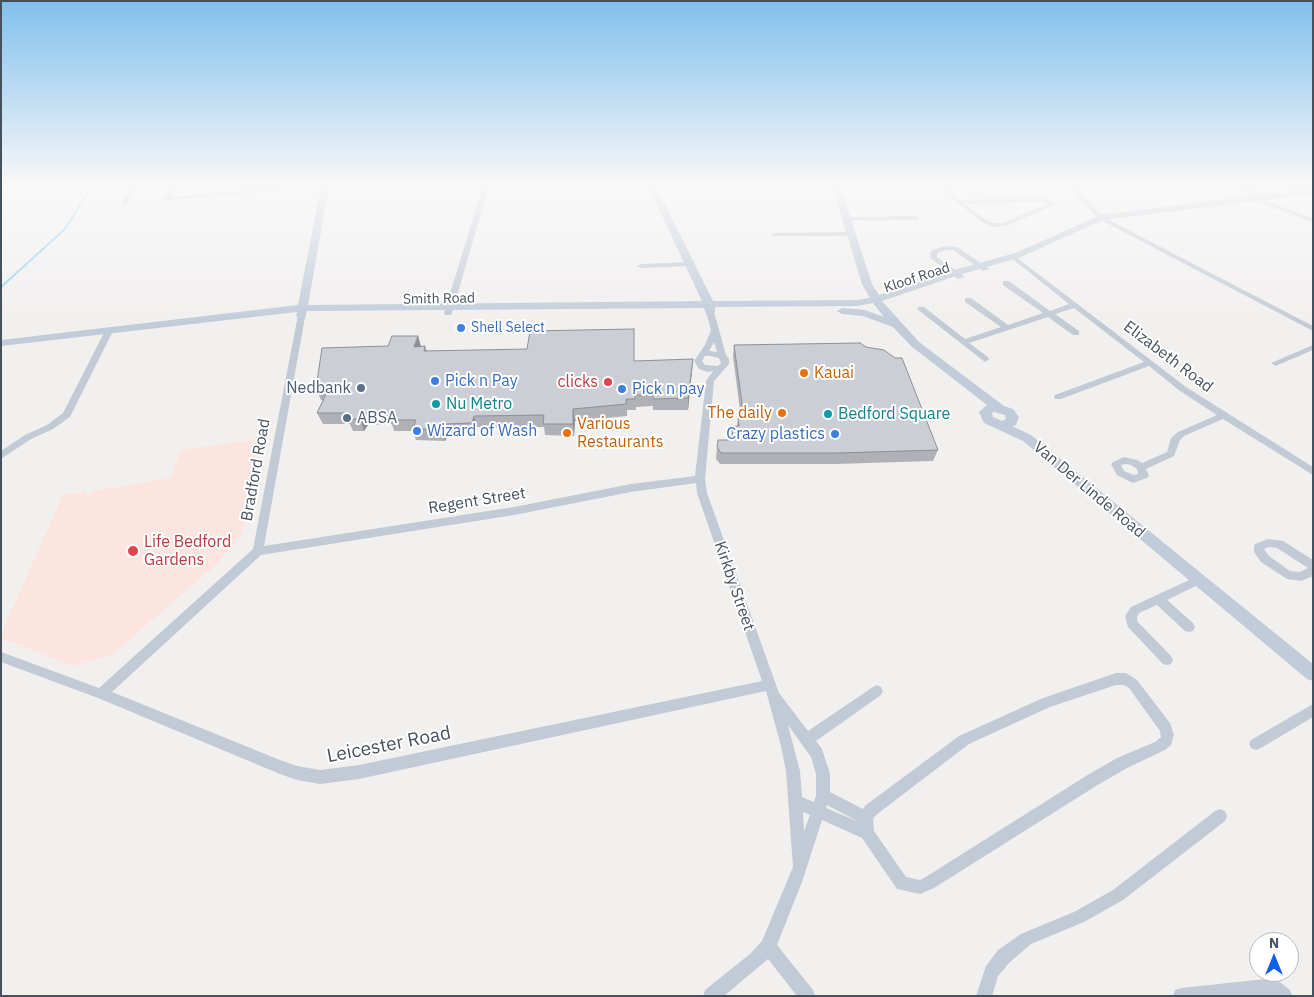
<!DOCTYPE html>
<html>
<head>
<meta charset="utf-8">
<style>
  body { margin:0 }
  #map { position:relative; width:1314px; height:997px; overflow:hidden; background:#f2f0ef; font-family:"IBM Plex Sans",sans-serif }
  canvas { display:block }
  .frame { position:absolute; inset:0; border:2px solid #46515e; pointer-events:none }
  .north { position:absolute; left:1249px; top:932px; width:50px; height:50px; box-sizing:border-box; background:#fff; border:1px solid #b5b9bf; border-radius:50%; rotate:0deg; font-size:14px; font-weight:700; line-height:20px; text-align:center; color:#46515e }
  .north::after { content:''; display:block; margin:auto; width:18px; height:22px; background:#0f5eec; clip-path:polygon(50% 0,100% 100%,50% 72%,0 100%) }
</style>
</head>
<body>
<div id="map">
<canvas width="1314" height="997"></canvas>
<div class="frame"></div>
<div class="north">N</div>
</div>
<script>
const ctx = document.querySelector('canvas').getContext('2d');
ctx.lineJoin = 'round';
function fillPath(path, color) { ctx.fillStyle = color; ctx.fill(path, 'evenodd'); }
const toPath = rows => new Path2D(rows.map(r => 'M' + r).join(''));
function stroke(path, color, width, dash) { ctx.strokeStyle = color; ctx.lineWidth = width; ctx.lineCap = dash ? 'butt' : 'round'; ctx.setLineDash(dash || []); ctx.stroke(path); }
function drawText(font, color, halo, rows, align = 'center') {
  ctx.font = font + ' "IBM Plex Sans",sans-serif'; ctx.lineWidth = 4; ctx.setLineDash([]); ctx.textBaseline = 'middle'; ctx.strokeStyle = halo; ctx.fillStyle = color; for (const [text, x, y, turn = 0] of rows) {
    ctx.save(); ctx.translate(x, y); ctx.rotate((+turn || 0) * Math.PI / 180); ctx.textAlign = isNaN(turn) ? turn : align; if (halo) ctx.strokeText(text, 0, 0); ctx.fillText(text, 0, 0); ctx.restore();
  }
}
fillPath(toPath([
  [261,439,242,533,219,562,112,655,73,666,1,638,1,634,63,495,86,492,86,496,92,494,94,491,171,478,180,450]
]), '#fce4df');
stroke(toPath([
  [1,287,65,229,92,186]
]), '#87d2f1', 2);
fillPath(toPath([
  [134,186,141,186,126,205,122,205,121,204,134,186],
  [170,186,176,186,171,197,291,186,280,191,165,200,164,199,170,186],
  [483,186,489,186,452,313,451,315,445,315,444,313,483,186],
  [937,186,944,186,961,200,1046,198,1056,204,1006,226,992,227,979,220,937,186],
  [1045,202,1048,204,1003,223,993,223,983,218,966,204,1045,202],
  [1068,186,1075,186,1103,217,1313,326,1313,331,1099,219,1068,186],
  [1237,186,1245,186,1268,202,1313,218,1313,222,1264,204,1237,186],
  [846,217,917,216,920,218,917,220,844,220,843,219,846,217],
  [774,233,851,232,854,234,851,236,772,236,772,234,774,233],
  [945,246,957,247,990,269,983,271,953,250,946,250,937,253,937,257,965,277,958,279,930,258,931,251,945,246],
  [1012,254,1186,387,1313,467,1313,475,1223,419,1184,436,1180,440,1174,456,1146,469,1149,476,1147,478,1133,483,1117,475,1111,464,1113,462,1124,457,1137,460,1142,463,1167,452,1171,438,1178,432,1217,415,1180,391,1149,366,1061,399,1055,399,1054,397,1055,395,1144,362,1074,308,1055,314,1079,331,1079,335,1073,335,1048,317,969,343,988,357,989,359,985,362,917,309,918,307,924,307,965,339,1001,327,965,302,965,298,971,298,1008,325,1043,313,1003,285,1003,281,1009,281,1050,311,1069,304,1010,257,1009,256,1012,254],
  [1125,464,1131,465,1137,469,1138,474,1134,475,1124,471,1121,465,1125,464],
  [689,262,692,262,692,266,641,268,637,266,641,264,689,262],
  [707,310,713,310,714,312,726,355,729,359,729,364,714,381,705,479,707,493,779,693,808,731,873,687,877,685,881,687,883,691,881,695,816,741,822,749,830,774,830,792,863,809,866,805,959,736,1043,698,1116,673,1126,673,1137,680,1170,723,1174,735,1171,745,1165,750,1127,768,1096,786,934,888,920,894,897,889,862,838,822,820,802,882,777,945,813,990,815,996,797,996,768,959,724,996,703,996,705,990,750,954,762,941,793,867,786,771,781,746,766,691,359,779,320,784,297,780,280,774,98,698,1,662,1,652,99,688,253,549,298,315,304,315,305,317,264,546,514,507,631,484,695,476,706,381,713,371,708,372,699,369,694,361,705,345,711,330,706,312,707,310],
  [714,342,717,352,709,351,714,342],
  [705,356,711,356,719,358,721,363,718,366,705,365,702,361,705,356],
  [696,483,697,493,762,681,359,765,320,770,297,766,280,760,112,692,261,555,514,515,631,492,696,483],
  [1116,685,1124,685,1129,688,1160,731,1161,737,1155,742,1117,758,1086,776,924,878,920,880,906,877,874,831,873,819,876,815,969,744,1050,707,1116,685],
  [788,725,811,757,816,774,816,796,814,802,802,797,800,771,788,725],
  [827,805,859,822,826,808,827,805],
  [803,812,810,815,804,831,803,812],
  [106,329,112,329,113,331,70,417,53,429,31,439,1,459,1,451,25,435,47,425,63,413,106,329],
  [1313,345,1313,350,1278,365,1275,366,1271,363,1313,345],
  [1268,539,1283,541,1313,560,1313,576,1301,581,1287,579,1261,562,1254,552,1254,547,1255,544,1268,539],
  [1269,547,1277,548,1308,568,1300,572,1290,571,1269,556,1264,549,1269,547],
  [1200,575,1204,576,1205,579,1204,582,1167,600,1193,623,1195,627,1193,631,1189,632,1185,631,1157,605,1139,613,1137,617,1137,621,1171,656,1173,660,1171,664,1167,665,1163,664,1128,627,1125,616,1131,607,1200,575],
  [1313,704,1313,717,1261,748,1256,750,1251,748,1249,744,1251,740,1313,704],
  [1220,809,1225,811,1227,816,1225,821,1123,900,1084,922,1031,944,1010,962,998,976,992,996,976,996,986,966,998,950,1021,934,1074,912,1113,890,1215,811,1220,809],
  [1266,979,1280,982,1290,990,1292,996,1173,996,1175,990,1181,988,1266,979]
]), '#c2cad5');
fillPath(toPath([
  [321,186,329,186,308,305,702,301,648,186,656,186,713,301,857,300,870,298,862,284,832,186,840,186,872,284,879,295,951,271,1015,253,1101,215,1313,188,1313,194,1103,220,1021,257,959,275,882,301,919,342,1004,406,1013,409,1019,417,1016,425,1012,426,1031,435,1313,664,1313,681,1307,679,1023,441,984,423,979,412,987,405,911,346,893,327,863,316,842,314,837,311,842,308,865,310,884,317,873,303,857,306,715,307,715,312,710,315,706,314,704,308,307,311,305,318,301,319,296,316,297,312,1,346,1,340,298,305,321,186],
  [994,412,1005,415,1006,419,1002,421,993,417,992,413,994,412]
]), '#c1cbd9');
fillPath(toPath([
  [418,336,421,346,425,346,427,351,634,361,693,359,688,410,653,410,653,406,636,407,636,410,627,410,627,416,575,421,574,436,545,435,544,427,477,427,475,435,448,435,445,441,416,440,413,431,394,431,392,424,368,425,364,431,353,431,350,424,323,424,317,413,323,400,321,400,316,388,388,346],
  [734,345,938,450,933,461,835,464,720,464,716,459,717,447,731,440,732,426,737,426,738,418,741,418,733,356]
]), '#afb1b7');
fillPath(toPath([
  [418,336,421,347,414,347],
  [693,359,692,371,688,410,688,398],
  [573,409,575,421,574,436,573,424],
  [364,413,368,425,364,431,360,419],
  [474,416,477,427,475,435,472,423],
  [444,424,448,435,445,441,442,429]
]), '#8e9095');
const building = toPath([
  [634,329,634,361,693,359,688,398,653,399,653,395,635,395,635,399,626,399,626,404,573,409,573,424,543,424,544,415,474,416,472,423,444,424,442,429,413,429,416,420,390,420,393,413,364,413,360,419,348,419,351,413,317,413,329,388,316,388,322,348,388,346,392,336,418,336,414,347,425,346,424,351,527,349,530,331,634,329],
  [860,343,866,347,884,350,895,358,902,358,938,450,837,453,721,453,717,447,718,440,733,440,732,426,739,426,738,418,744,418,734,345,860,343]
]);
fillPath(building, '#cbced5');
stroke(building, '#8e9095', 1);
const sky = ctx.createLinearGradient(0, 0, 0, 326);
sky.addColorStop(0, '#81c0ec');
sky.addColorStop(0.57, '#f9f8f8');
sky.addColorStop(1, '#f9f8f800');
ctx.fillStyle = sky;
ctx.fillRect(0, 0, 1314, 326);
for (const [x, y, r, color] of [
  [461,328,5,"#3f7fe0"],
  [804,373,5,"#e8710a"],
  [435,381,5,"#3f7fe0"],
  [608,382,5,"#e0444e"],
  [361,388,5,"#5c6f8a"],
  [622,389,5,"#3f7fe0"],
  [436,404,5,"#0f9aa8"],
  [782,413,5,"#e8710a"],
  [828,414,5,"#0f9aa8"],
  [347,418,5,"#5c6f8a"],
  [417,431,5,"#3f7fe0"],
  [567,433,5,"#e8710a"],
  [835,434,5,"#3f7fe0"],
  [133,551,6,"#e0444e"]
]) { const dot = new Path2D(); dot.arc(x, y, r, 0, 2 * Math.PI); ctx.fillStyle = color; ctx.fill(dot); stroke(dot, '#fff', 2); }
drawText('14px', '#46515e', '#fff', [
  ["Kloof Road",917,278,-18],
  ["Smith Road",439,299,-1]
]);
drawText('14px', '#366cbe', '#fff', [
  ["Shell Select",471,328]
], 'left');
drawText('16px', '#46515e', '#fff', [
  ["Elizabeth Road",1168,357,37],
  ["Bradford Road",256,470,-80],
  ["Van Der Linde Road",1089,490,40],
  ["Regent Street",477,501,-9],
  ["Kirkby Street",734,586,71]
]);
drawText('16px', '#c56008', '#fff', [
  ["Kauai",814,373],
  ["The daily",772,413,"right"],
  ["Various",577,424],
  ["Restaurants",577,442]
], 'left');
drawText('16px', '#366cbe', '#fff', [
  ["Pick n Pay",445,381],
  ["Pick n pay",632,389],
  ["Wizard of Wash",427,431],
  ["Crazy plastics",825,434,"right"]
], 'left');
drawText('16px', '#be3a42', '#fff', [
  ["clicks",598,382],
  ["Life Bedford",144,542,"left"],
  ["Gardens",144,560,"left"]
], 'right');
drawText('16px', '#4e5e75', '#fff', [
  ["Nedbank",351,388],
  ["ABSA",357,418,"left"]
], 'right');
drawText('16px', '#0d838f', '#fff', [
  ["Nu Metro",446,404],
  ["Bedford Square",838,414]
], 'left');
drawText('19px', '#46515e', '#fff', [
  ["Leicester Road",389,745,-11]
]);
</script>
</body>
</html>
